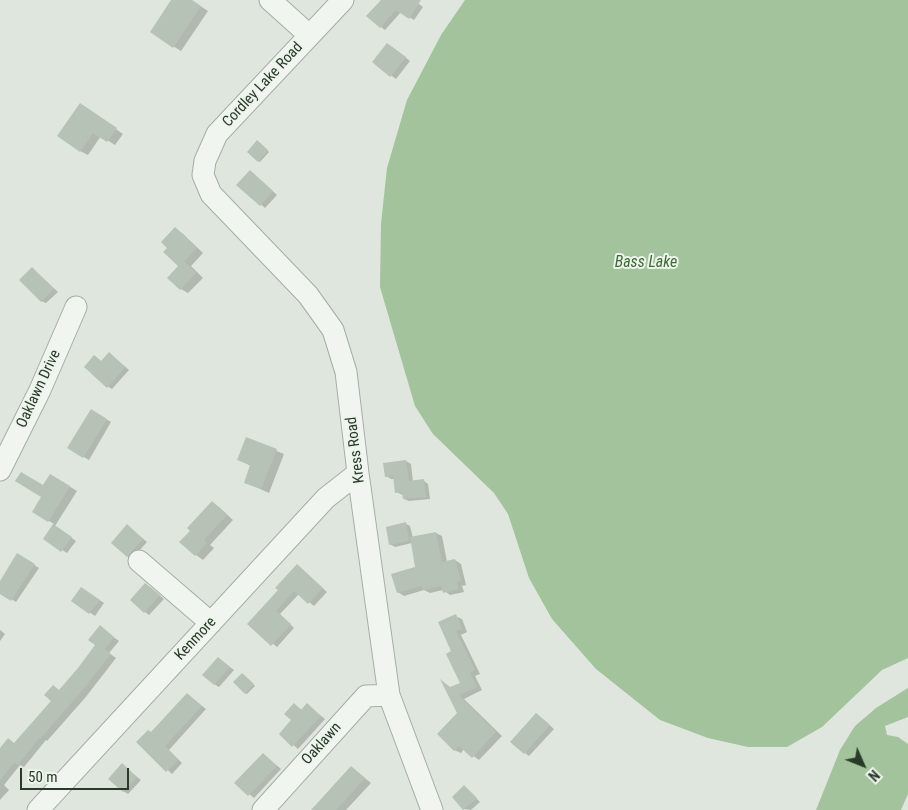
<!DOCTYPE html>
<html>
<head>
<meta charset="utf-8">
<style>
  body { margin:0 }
  #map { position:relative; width:908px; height:810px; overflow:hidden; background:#dee6dd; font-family:"Roboto Condensed",sans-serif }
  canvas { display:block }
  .north { position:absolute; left:838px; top:740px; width:50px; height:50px; -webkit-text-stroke:4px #edf4ec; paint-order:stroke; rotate:134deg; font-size:14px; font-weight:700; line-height:20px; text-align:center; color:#293b28 }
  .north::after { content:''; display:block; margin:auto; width:18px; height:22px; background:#293b28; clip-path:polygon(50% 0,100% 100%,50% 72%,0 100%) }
  .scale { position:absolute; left:20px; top:768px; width:109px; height:22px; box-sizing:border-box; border:2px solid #293b28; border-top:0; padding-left:6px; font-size:15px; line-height:18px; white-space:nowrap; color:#293b28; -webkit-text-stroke:4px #edf4ec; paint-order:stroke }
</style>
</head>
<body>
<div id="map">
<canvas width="908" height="810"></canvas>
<div class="north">N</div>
<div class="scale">50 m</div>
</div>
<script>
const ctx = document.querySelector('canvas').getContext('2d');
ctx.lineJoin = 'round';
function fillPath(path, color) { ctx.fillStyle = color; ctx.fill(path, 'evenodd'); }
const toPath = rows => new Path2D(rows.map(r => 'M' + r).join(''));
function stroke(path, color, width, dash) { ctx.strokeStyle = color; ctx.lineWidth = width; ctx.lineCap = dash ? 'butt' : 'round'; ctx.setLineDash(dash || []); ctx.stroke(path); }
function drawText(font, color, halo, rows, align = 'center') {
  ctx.font = font + ' "Roboto Condensed",sans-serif'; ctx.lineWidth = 4; ctx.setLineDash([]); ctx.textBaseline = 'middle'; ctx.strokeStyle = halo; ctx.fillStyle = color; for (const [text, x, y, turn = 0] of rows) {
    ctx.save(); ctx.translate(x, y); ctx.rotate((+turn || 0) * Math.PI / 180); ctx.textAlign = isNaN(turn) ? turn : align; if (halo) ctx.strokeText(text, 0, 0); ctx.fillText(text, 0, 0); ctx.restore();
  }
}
fillPath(toPath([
  [465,0,908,0,908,658,882,670,822,727,787,747,748,747,708,738,660,720,596,669,552,619,529,578,508,514,494,493,433,434,415,406,380,287,381,224,387,168,407,100,441,35],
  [908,688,908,717,885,726,887,735,898,737,908,744,908,794,901,810,816,810,840,750,855,726,876,708]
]), '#a2c39b');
fillPath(toPath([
  [173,0,191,0,208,11,181,51,173,46],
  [382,0,413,0,423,7,414,20,401,12,385,30,381,27],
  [392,47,410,61,396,79,373,62],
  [87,109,123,134,115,145,101,136,88,155,80,151],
  [260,143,269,152,260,162,258,161],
  [250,171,277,195,265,208,238,184],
  [175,229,182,233,203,253,191,266,203,278,188,293,181,289,180,266,169,248],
  [33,269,58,292,46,303,41,301],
  [95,356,102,362,114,357,129,370,112,389,107,386],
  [91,410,111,422,89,460,69,448],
  [247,439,284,454,269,493,245,482,251,466,239,460],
  [406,461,411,464,413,482,424,481,428,484,430,499,409,501,404,499,403,495,396,492,395,479,391,479,386,476],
  [51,475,77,491,55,526,76,541,67,553,44,538,54,524,33,511,43,497,43,487],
  [212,502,219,507,233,520,210,545,214,548,203,560,196,555,192,530],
  [406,524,410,526,413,538,436,533,442,536,447,562,455,560,461,564,466,585,462,586,464,592,450,595,443,590,430,593,424,590,404,596,398,592,417,568,412,543,395,547,390,544],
  [128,526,147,542,132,559,127,556],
  [18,555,39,568,16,602,0,592,0,583],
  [297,566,327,592,314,606,299,594,280,614,294,628,277,647,249,624,279,590],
  [150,587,164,599,149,615,145,612],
  [86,591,104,603,95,616,73,601],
  [455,616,462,619,467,632,461,635,480,674,475,676,482,690,464,699,502,736,479,760,464,749,461,753,454,750,458,713,454,692,462,683,453,652],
  [100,627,119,641,109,653,116,658,85,698,47,741,46,740,24,767,20,765,4,785,9,790,0,800,0,750,15,744,79,669,96,645],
  [0,630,5,634,0,641],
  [218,658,234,670,219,687,214,684],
  [243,674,255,686,247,694,245,693],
  [187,694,206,709,169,750,182,763,172,774,138,742,152,733],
  [294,705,302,710,307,705,325,719,298,749,281,734,293,720],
  [537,714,554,729,529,756,525,753],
  [263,754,281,769,254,798,236,783],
  [122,765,141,780,128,794,123,791],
  [351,767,371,783,346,810,313,810],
  [465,787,480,802,471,810,464,809,453,797]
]), '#0003');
fillPath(toPath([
  [171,0,192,0,201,6,173,48,150,32],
  [381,0,421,0,409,19,396,10,380,28,366,16],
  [387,43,406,57,390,77,372,62],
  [80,103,117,128,107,142,93,133,80,152,57,136],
  [257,140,268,150,258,162,247,152],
  [250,170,273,191,260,206,236,185],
  [175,227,197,248,184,261,196,273,180,290,167,278,178,266,163,252,167,248,161,242],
  [32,267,54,289,41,302,19,280],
  [109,352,125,367,107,388,84,367,94,355,101,361],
  [91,409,107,419,83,458,67,448],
  [246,437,277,449,261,489,244,483,250,465,237,460],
  [406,460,409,481,424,479,426,497,403,499,402,492,395,493,393,476,385,477,383,463],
  [21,472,43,485,50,474,70,486,48,522,32,512,41,497,15,481],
  [212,501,227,515,204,540,207,543,195,556,179,542,190,531,187,528],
  [406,522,409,541,389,545,386,527],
  [53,524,72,537,61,552,43,539],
  [127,524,143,539,127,557,111,543],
  [436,532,442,562,455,559,461,581,457,582,458,589,443,593,441,586,423,590,421,586,397,593,391,574,415,567,410,537],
  [17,553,35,564,11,601,0,594,0,581],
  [297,564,323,588,308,604,294,591,276,611,291,624,271,646,247,624,278,590,275,588],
  [145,583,160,595,144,613,130,600],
  [81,587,100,600,89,614,71,601],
  [456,614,462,629,456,631,475,670,470,673,477,687,459,695,496,732,472,758,459,746,454,751,437,734,457,713,440,679,450,687,460,683,446,654,451,651,438,622],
  [100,625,114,637,105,649,111,654,79,694,40,739,39,738,18,765,14,763,0,780,0,748,8,738,14,743,51,701,44,695,53,685,59,690,78,668,95,645,88,640],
  [218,657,230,667,214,685,202,675],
  [242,673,254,684,245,694,233,682],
  [187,693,202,706,165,746,178,760,166,772,136,742,148,730,151,732],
  [294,703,301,710,307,703,321,716,292,747,279,734,291,720,284,714],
  [536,713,550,725,524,754,510,742],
  [263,753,277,766,248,796,234,783],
  [122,763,137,777,123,792,108,779],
  [351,766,365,778,336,810,311,810],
  [464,785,477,798,463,810,452,797]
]), '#b6c2b5');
const minor = toPath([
  [270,0,309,35],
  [343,0,217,134,205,161,203,175,211,194,308,295,333,330,346,372,358,473,389,695,432,810],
  [0,470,40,390,76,307],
  [139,561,211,623],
  [38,810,326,498,358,473],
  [263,810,366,696,389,695]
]);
stroke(minor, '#a4afa3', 23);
stroke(minor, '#f0f5f0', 21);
drawText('15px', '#293b28', '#edf4ec', [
  ["Cordley Lake Road",263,85,-47],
  ["Oaklawn Drive",39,389,-65],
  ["Kress Road",356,450,-97],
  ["Kenmore",196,639,-47],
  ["Oaklawn",322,744,-48]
]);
drawText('italic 16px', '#3e6b36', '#edf4ec', [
  ["Bass Lake",646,263]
]);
</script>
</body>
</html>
